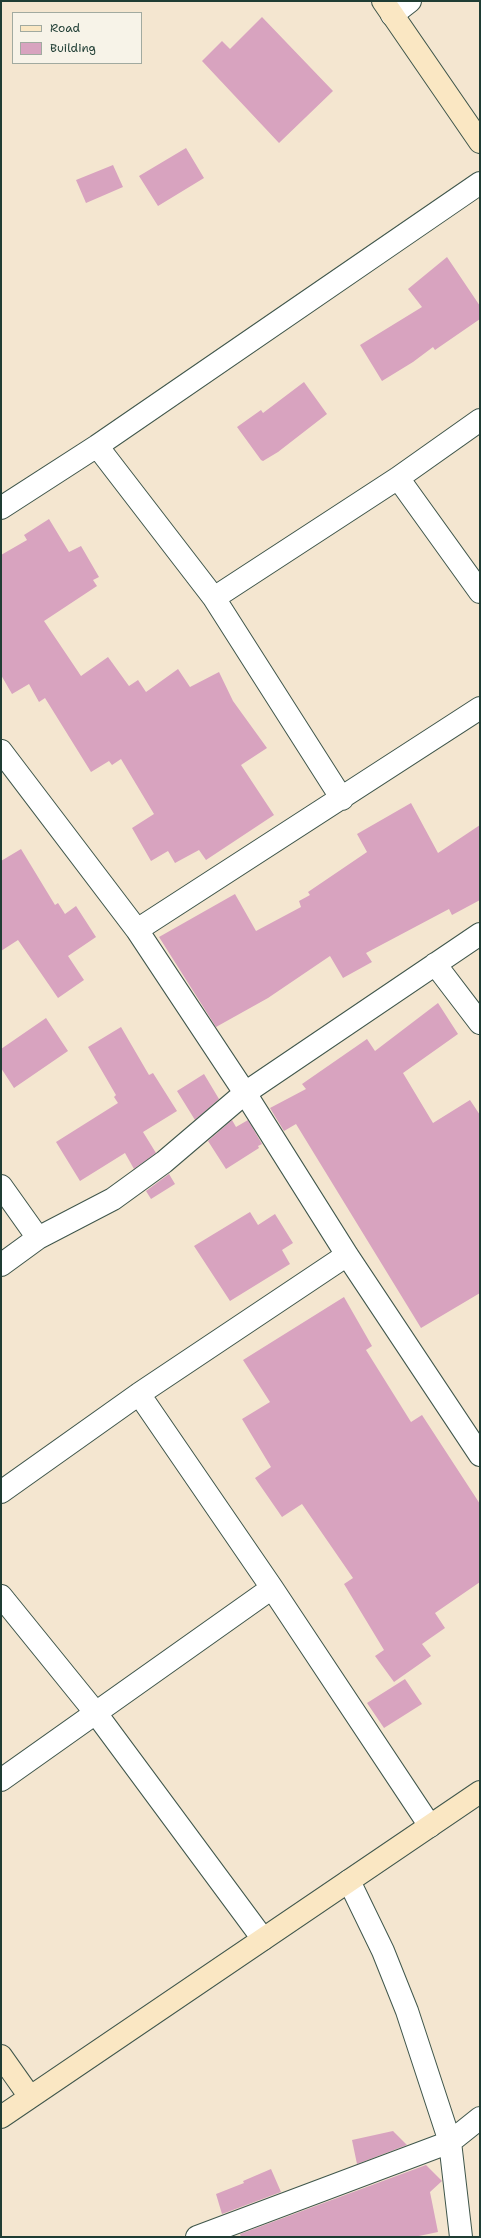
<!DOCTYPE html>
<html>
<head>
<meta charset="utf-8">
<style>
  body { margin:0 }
  #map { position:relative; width:481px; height:2238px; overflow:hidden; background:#f4e6d0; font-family:"Shantell Sans",sans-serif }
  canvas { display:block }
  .frame { position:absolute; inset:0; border:2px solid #1f3d34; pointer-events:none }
  .legend { position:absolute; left:12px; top:12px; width:130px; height:52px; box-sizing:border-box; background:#f7f3e8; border:1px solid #a1aaa0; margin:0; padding:5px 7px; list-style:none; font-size:12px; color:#1f3d34 }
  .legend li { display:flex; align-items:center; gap:8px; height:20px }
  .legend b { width:20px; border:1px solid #a1aaa0 }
</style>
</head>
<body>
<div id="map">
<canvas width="481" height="2238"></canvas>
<div class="frame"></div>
<ul class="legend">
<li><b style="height:5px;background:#fae7c3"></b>Road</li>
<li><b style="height:11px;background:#d8a3bf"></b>Building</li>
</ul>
</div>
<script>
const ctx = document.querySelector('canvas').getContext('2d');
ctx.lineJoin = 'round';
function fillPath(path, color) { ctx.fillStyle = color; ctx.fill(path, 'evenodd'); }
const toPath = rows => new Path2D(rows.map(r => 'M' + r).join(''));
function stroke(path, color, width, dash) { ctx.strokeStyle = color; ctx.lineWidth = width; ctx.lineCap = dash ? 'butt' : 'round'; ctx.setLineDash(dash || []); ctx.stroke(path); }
fillPath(toPath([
  [262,17,333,91,279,143,202,61,222,41,230,49],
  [186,148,204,178,158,206,139,176],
  [113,165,123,187,86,203,76,180],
  [447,257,480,306,480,319,435,350,433,347,413,362,382,381,360,345,422,307,408,289],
  [304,382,327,414,278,452,263,461,261,460,237,427,261,410,263,413],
  [49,519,69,552,81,546,99,577,93,580,97,586,44,621,81,676,108,657,129,686,138,680,146,692,178,669,190,687,219,672,233,701,267,748,241,765,274,815,206,860,199,850,175,863,168,851,151,861,132,828,154,814,121,759,112,765,109,761,91,772,45,698,39,702,29,684,12,694,1,675,1,555,27,540,24,535],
  [411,803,438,853,480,825,480,900,452,915,449,909,366,953,372,962,343,978,330,956,268,998,216,1027,159,937,235,894,256,931,301,907,299,901,310,895,308,892,367,852,357,834],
  [21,849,55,905,58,903,65,914,76,906,96,937,68,956,84,980,58,998,18,940,1,951,1,861],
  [438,1003,458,1034,403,1073,433,1123,470,1100,480,1115,480,1293,421,1328,296,1124,284,1131,270,1108,306,1089,302,1084,367,1039,375,1051],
  [46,1018,68,1051,14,1088,1,1068,1,1049],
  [121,1027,149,1075,153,1073,177,1111,143,1132,156,1153,134,1169,125,1153,80,1181,56,1142,118,1103,114,1097,116,1095,88,1047],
  [204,1074,219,1099,195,1120,177,1091],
  [232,1120,236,1127,248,1120,262,1144,258,1146,259,1148,226,1169,208,1141],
  [169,1174,175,1184,151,1199,146,1191],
  [250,1212,258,1225,275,1214,293,1243,282,1250,290,1264,230,1301,194,1246],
  [344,1297,372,1346,366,1350,411,1422,422,1415,480,1504,480,1582,435,1613,445,1628,422,1644,431,1656,394,1682,375,1656,384,1650,344,1584,353,1578,302,1504,282,1517,255,1478,271,1467,242,1419,270,1402,243,1360],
  [405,1679,422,1704,384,1728,367,1703],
  [393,2131,407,2145,357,2164,352,2140],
  [426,2165,442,2181,430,2192,438,2232,414,2237,241,2237,240,2234],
  [271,2169,281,2192,222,2214,216,2194,244,2183,243,2181]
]), '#d8a3bf');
const street = toPath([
  [392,15,410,1],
  [97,446,214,598,342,799],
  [398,478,480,592],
  [1,508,97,446,480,183],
  [214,598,398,478,480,420],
  [1,751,137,930,245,1093,347,1255,480,1455],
  [137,930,480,708],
  [435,964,480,1023],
  [1,1186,38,1238,1,1265],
  [38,1238,113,1199,164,1162,245,1093,480,934],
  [139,1394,272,1588,430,1826],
  [1,1492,139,1394,347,1255],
  [1,1596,95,1712,263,1939],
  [1,1780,272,1588],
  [349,1881,383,1951,407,2011,450,2142,461,2237],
  [197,2237,450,2142,480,2118]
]);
const secondary = toPath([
  [383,1,480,142],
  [1,2056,30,2097],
  [1,2117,480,1792]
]);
stroke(street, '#3f564b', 24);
stroke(secondary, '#3f564b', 24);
stroke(street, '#fff', 22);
stroke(secondary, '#fae7c3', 22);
</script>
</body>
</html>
